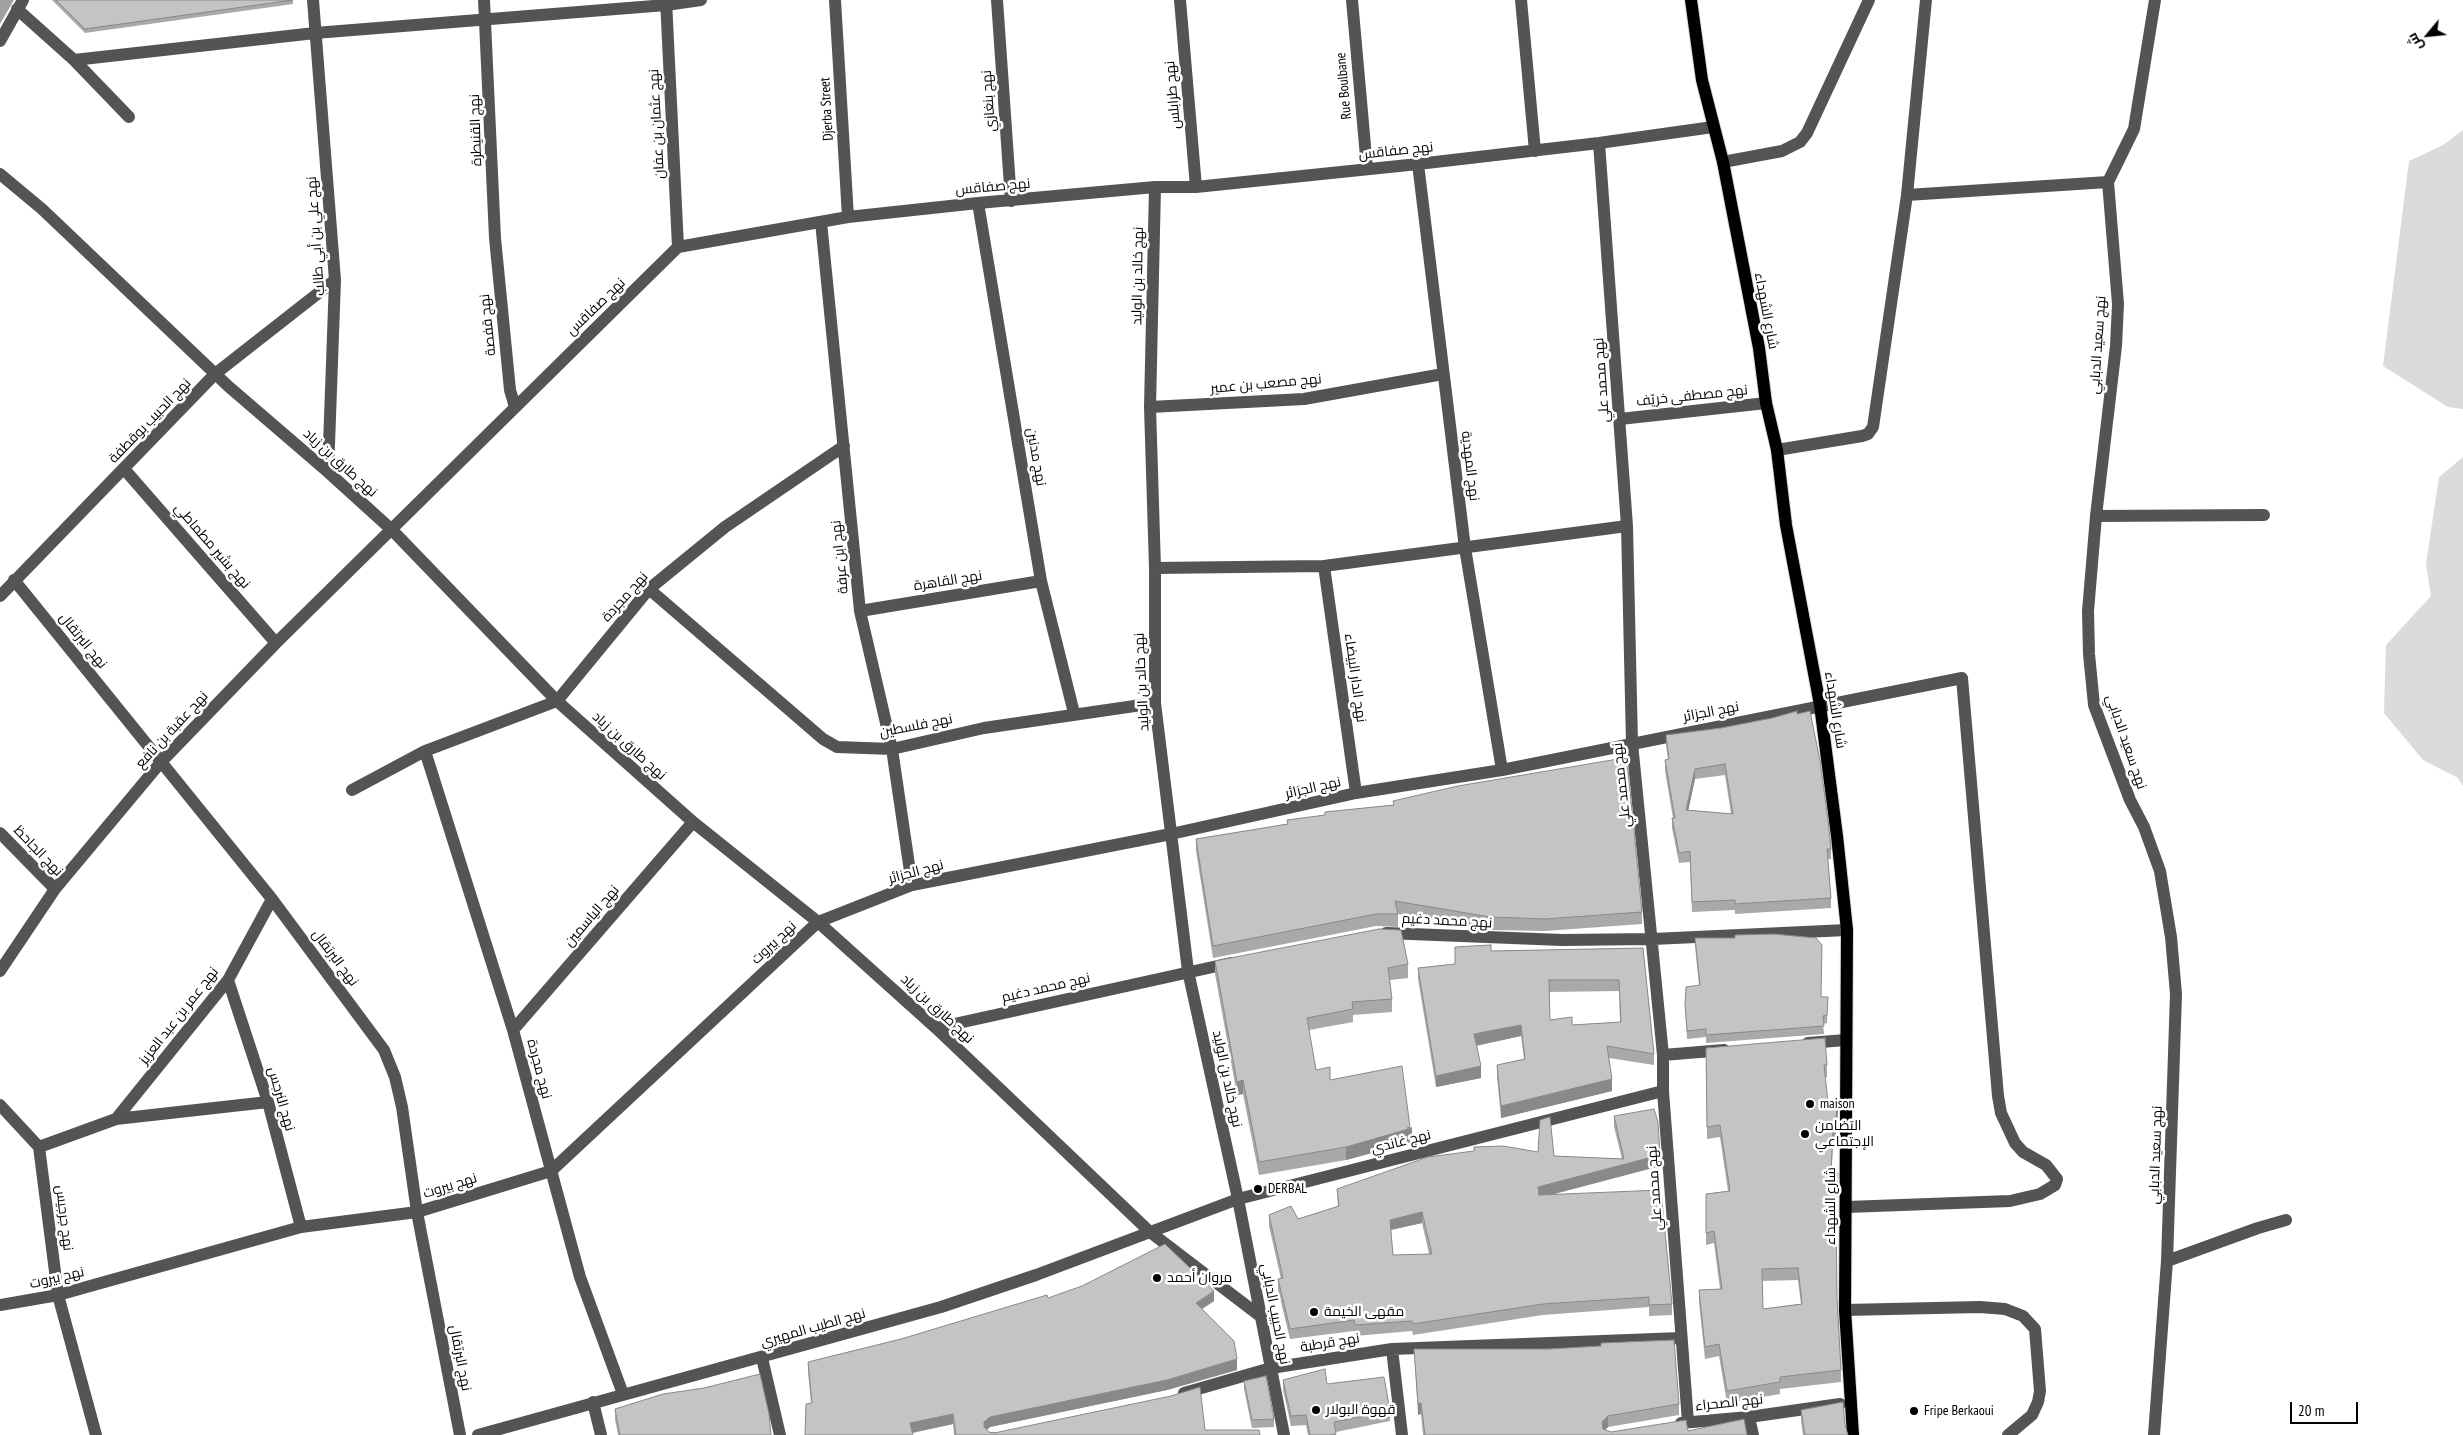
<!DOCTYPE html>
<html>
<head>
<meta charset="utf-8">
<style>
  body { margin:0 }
  #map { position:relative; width:2463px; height:1435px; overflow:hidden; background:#fff; font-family:"PT Sans Narrow",Cairo,sans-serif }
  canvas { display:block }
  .north { position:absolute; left:2403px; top:10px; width:50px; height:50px; -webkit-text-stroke:4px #fff; paint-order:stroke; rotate:242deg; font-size:14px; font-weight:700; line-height:20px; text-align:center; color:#000 }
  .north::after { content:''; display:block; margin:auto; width:18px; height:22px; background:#000; clip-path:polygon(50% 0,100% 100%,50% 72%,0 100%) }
  .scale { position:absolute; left:2290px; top:1402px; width:68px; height:22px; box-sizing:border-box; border:2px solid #000; border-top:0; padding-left:6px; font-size:15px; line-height:18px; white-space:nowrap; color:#000; -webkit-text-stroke:4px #fff; paint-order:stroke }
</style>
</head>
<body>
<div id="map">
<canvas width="2463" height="1435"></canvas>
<div class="north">ش</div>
<div class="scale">20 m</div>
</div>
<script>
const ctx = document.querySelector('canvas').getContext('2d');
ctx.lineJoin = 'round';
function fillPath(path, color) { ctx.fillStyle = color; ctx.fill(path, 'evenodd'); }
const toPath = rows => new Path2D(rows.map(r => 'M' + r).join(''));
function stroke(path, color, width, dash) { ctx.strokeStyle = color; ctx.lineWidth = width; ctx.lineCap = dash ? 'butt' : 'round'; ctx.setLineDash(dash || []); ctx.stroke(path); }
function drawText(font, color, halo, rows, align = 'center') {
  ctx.font = font + ' "PT Sans Narrow",Cairo,sans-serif'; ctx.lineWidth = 5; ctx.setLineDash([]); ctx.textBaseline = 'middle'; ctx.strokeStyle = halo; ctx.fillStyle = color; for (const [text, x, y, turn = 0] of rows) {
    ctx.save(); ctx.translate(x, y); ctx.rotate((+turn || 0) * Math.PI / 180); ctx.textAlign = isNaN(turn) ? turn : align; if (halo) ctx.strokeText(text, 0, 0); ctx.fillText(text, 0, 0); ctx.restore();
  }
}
fillPath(toPath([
  [2463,130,2463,409,2448,407,2383,366,2409,161,2443,145],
  [2463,457,2463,786,2458,778,2423,760,2384,713,2386,645,2431,596,2426,564,2439,477]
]), '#dbdbdb');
fillPath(toPath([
  [0,0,14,0,0,24]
]), '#a2a2a2');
const major = toPath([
  [1691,0,1702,80,1723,162,1759,348,1766,403,1777,450,1786,525,1820,705,1837,836,1847,930,1845,1310,1853,1435]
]);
stroke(major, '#dbdbdb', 14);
stroke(toPath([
  [313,0,335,280,328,472],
  [484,0,495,238,510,390,515,407],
  [666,0,678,247],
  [835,0,848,217],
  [997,0,1011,201],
  [1180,0,1196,187],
  [1352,0,1367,168],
  [1521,0,1535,151],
  [17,9,74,60,129,117],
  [0,41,23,0],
  [74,60,315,33,666,5,701,0],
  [1599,143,1627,526,1632,743,1663,1055,1663,1091,1688,1422],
  [1723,162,1782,151,1800,142,1807,133,1869,0],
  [1418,164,1465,548,1502,770],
  [0,174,42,209,228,386,328,472,392,530,557,701,693,822,818,922,936,1028,1150,1232,1260,1316],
  [1155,187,1150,407,1155,568,1155,703,1188,971,1238,1199,1284,1435],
  [1907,195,2108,182],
  [978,203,1041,581,1074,713],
  [821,222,860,611,892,749,912,885],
  [1150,407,1304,399,1443,374],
  [1620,419,1766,403],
  [1777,450,1862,436,1868,434,1873,427,1907,195,1926,0],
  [125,470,276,643],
  [2096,516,2264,515],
  [1324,566,1356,793],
  [1155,568,1324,566,1627,526],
  [14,580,272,899,384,1050,395,1077,402,1107,417,1212,460,1435],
  [649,589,823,739,837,747,892,749,984,728,1155,703],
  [0,596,215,374,335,280],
  [860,611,1041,581],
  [352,790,425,751],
  [0,833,55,889],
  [1386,933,1562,940,1653,939,1847,930],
  [0,971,55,889,161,762,276,643,678,247,848,217,978,203,1155,187,1196,187,1418,164,1599,143,1713,127],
  [228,980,268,1102,301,1227],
  [936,1028,1231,963],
  [513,1030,693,822],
  [1808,1043,1846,1040],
  [1663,1055,1724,1050],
  [0,1105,39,1147,58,1295,96,1435],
  [116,1119,228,980,272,899],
  [39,1147,116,1119,268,1102],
  [2167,1261,2258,1228,2286,1220],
  [0,1305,58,1295,301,1227,417,1212,551,1171,818,922,912,885,1171,834,1356,793,1502,770,1962,678,1998,1096,2001,1113,2015,1143,2023,1152,2046,1165,2057,1179,2055,1185,2040,1194,2010,1201,1847,1207],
  [1845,1310,1980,1307,2005,1309,2023,1316,2035,1329,2040,1391,2038,1402,2032,1415,2008,1435],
  [1392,1349,1402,1435],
  [762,1358,780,1435],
  [1184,1393,1271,1368,1392,1349,1681,1338],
  [623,1394,580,1277,513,1030,425,751,557,701,649,589,725,527,844,446],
  [593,1402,601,1435],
  [1749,1417,1753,1435],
  [1681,1423,1749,1417,1840,1404],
  [478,1435,941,1307,1036,1275,1238,1199,1663,1091],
  [2154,1435,2167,1261,2176,994,2171,937,2160,871,2144,827,2130,800,2094,705,2089,654,2088,611,2096,516,2116,346,2118,304,2108,182,2134,129,2155,0]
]), '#545454', 12);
stroke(major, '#000', 12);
fillPath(toPath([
  [52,0,293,0,293,4,85,33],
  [1721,728,1831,849,1831,859,1828,859,1831,898,1831,908,1735,914,1735,910,1692,912,1690,862,1679,863,1672,828,1672,818,1673,818,1665,771,1665,760,1668,759,1666,745,1666,735],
  [1725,775,1731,814,1688,810,1695,779],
  [1393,801,1642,912,1642,924,1545,931,1490,930,1398,914,1398,927,1376,926,1213,958,1196,851,1196,839,1287,824,1287,820,1325,815,1325,812,1393,805],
  [1695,938,1821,997,1828,997,1827,1023,1823,1024,1824,1034,1706,1043,1706,1037,1687,1039,1685,1004,1699,985,1695,946],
  [1643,948,1654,1054,1654,1065,1609,1058,1612,1091,1501,1118,1497,1077,1497,1065,1524,1059,1521,1036,1476,1046,1481,1078,1436,1087,1418,979,1418,968,1455,964,1491,951],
  [1619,991,1620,1022,1572,1025,1550,1020,1549,992],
  [1215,961,1408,964,1408,978,1390,980,1392,999,1392,1012,1353,1015,1353,1022,1309,1030,1316,1070,1412,1142,1346,1160,1259,1175,1243,1094,1237,1095,1215,974],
  [1706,1048,1827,1065,1827,1077,1825,1077,1828,1102,1838,1112,1835,1139,1833,1139,1831,1174,1838,1185,1836,1213,1837,1298,1841,1370,1841,1382,1780,1389,1780,1394,1727,1403,1719,1356,1705,1359,1699,1302,1699,1290,1720,1289,1714,1243,1706,1245,1706,1194,1728,1191,1720,1137,1707,1139],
  [1798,1280,1801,1304,1763,1309,1762,1281],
  [1614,1116,1660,1166,1551,1195,1672,1304,1672,1315,1649,1316,1649,1307,1543,1315,1413,1335,1412,1331,1355,1336,1354,1331,1290,1339,1278,1290,1278,1279,1281,1279,1269,1226,1269,1215,1298,1219,1338,1207,1337,1189,1554,1156,1622,1159,1614,1127],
  [1422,1223,1429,1254,1393,1255,1391,1230],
  [1048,1298,1214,1301,1202,1309,1237,1370,1167,1390,990,1427,987,1430,989,1432,1205,1430,1260,1435,954,1435,953,1424,913,1433,811,1403,808,1372,808,1362,901,1339],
  [1601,1343,1679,1404,1679,1415,1608,1427,1605,1430,1611,1432,1688,1431,1747,1435,1423,1435,1421,1414,1418,1415,1414,1349,1549,1349,1601,1346],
  [1283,1380,1327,1384,1390,1411,1390,1421,1336,1432,1336,1435,1308,1435,1306,1425,1291,1426,1283,1390],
  [1244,1381,1274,1419,1274,1427,1252,1428,1244,1389],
  [615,1409,771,1435,618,1435,615,1419],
  [1801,1410,1845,1425,1848,1435,1803,1435,1801,1421]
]), '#a9a9a9');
fillPath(toPath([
  [1695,769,1695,779,1686,821,1686,810],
  [1521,1025,1521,1036,1474,1046,1474,1034],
  [1481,1066,1481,1078,1436,1087,1436,1076],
  [1612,1079,1612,1091,1501,1118,1501,1106],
  [1243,1080,1243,1094,1237,1095,1237,1082],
  [1838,1100,1838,1112,1835,1139,1833,1139,1831,1186,1833,1128],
  [1410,1127,1410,1129,1412,1128,1412,1142,1346,1160,1346,1147],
  [1660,1155,1660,1166,1538,1198,1538,1187],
  [1838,1173,1838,1185,1836,1216,1836,1204],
  [1422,1212,1422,1223,1390,1230,1390,1220],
  [1214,1291,1214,1301,1196,1313,1196,1303],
  [1237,1359,1237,1370,1167,1390,990,1427,984,1432,984,1422,990,1417],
  [1421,1403,1421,1414,1418,1415,1418,1404],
  [953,1414,953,1424,910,1433,910,1423],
  [1608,1416,1608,1427,1602,1433,1602,1422]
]), '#898989');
const building = toPath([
  [56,0,293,0,85,29,56,0],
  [1797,711,1797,714,1810,711,1820,761,1828,820,1831,849,1827,849,1831,898,1735,904,1735,900,1692,902,1690,851,1679,853,1672,818,1675,818,1665,760,1669,759,1666,735,1721,728,1772,718,1797,711],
  [1725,764,1733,814,1686,810,1695,769,1725,764],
  [1624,758,1628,770,1642,912,1545,919,1490,917,1395,901,1398,914,1376,914,1213,946,1196,839,1288,824,1287,820,1325,815,1325,812,1394,805,1393,801,1458,786,1624,758],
  [1379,929,1401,930,1408,964,1388,968,1392,999,1352,1002,1353,1009,1307,1018,1316,1070,1330,1067,1330,1080,1402,1066,1410,1127,1407,1128,1412,1128,1346,1147,1259,1162,1243,1080,1237,1082,1215,961,1379,929],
  [1774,934,1816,938,1822,945,1821,997,1828,997,1827,1015,1823,1016,1824,1026,1706,1035,1706,1029,1687,1031,1685,1004,1686,987,1700,985,1695,938,1735,938,1735,935,1774,934],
  [1491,945,1491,951,1643,948,1654,1054,1607,1046,1612,1079,1501,1106,1497,1065,1525,1059,1521,1025,1474,1034,1481,1066,1436,1076,1418,968,1455,964,1455,947,1491,945],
  [1549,980,1619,980,1621,1022,1572,1025,1572,1017,1550,1020,1549,980],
  [1825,1038,1827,1065,1824,1065,1828,1102,1838,1100,1835,1127,1833,1128,1831,1174,1838,1173,1836,1204,1837,1298,1841,1370,1780,1377,1780,1382,1727,1391,1719,1344,1705,1347,1699,1290,1722,1289,1714,1231,1706,1233,1706,1194,1730,1191,1720,1125,1707,1127,1706,1048,1825,1038],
  [1798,1268,1802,1304,1763,1309,1762,1269,1798,1268],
  [1654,1109,1658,1122,1660,1155,1538,1187,1539,1195,1661,1190,1672,1304,1649,1305,1649,1297,1543,1304,1413,1324,1412,1321,1355,1325,1354,1320,1290,1329,1278,1279,1283,1278,1269,1215,1291,1206,1298,1219,1339,1206,1337,1189,1428,1157,1474,1151,1474,1147,1503,1146,1538,1152,1540,1120,1550,1117,1554,1156,1624,1159,1614,1116,1654,1109],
  [1422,1212,1432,1254,1393,1255,1390,1220,1422,1212],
  [1165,1244,1214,1291,1196,1303,1234,1341,1237,1359,1167,1380,990,1417,984,1422,984,1427,989,1432,994,1433,1171,1396,1200,1387,1205,1430,1259,1430,1260,1435,956,1435,953,1414,910,1423,913,1435,805,1435,806,1404,812,1403,808,1362,901,1339,1047,1295,1048,1298,1082,1286,1165,1244],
  [1674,1340,1679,1404,1608,1416,1602,1422,1603,1429,1611,1432,1686,1420,1688,1431,1744,1419,1747,1435,1425,1435,1421,1403,1418,1404,1414,1349,1549,1349,1601,1346,1601,1343,1674,1340],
  [1325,1369,1327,1384,1384,1377,1390,1411,1334,1422,1336,1434,1329,1435,1310,1435,1306,1415,1291,1416,1283,1380,1325,1369],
  [760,1374,769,1414,771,1435,620,1435,615,1409,663,1394,704,1388,760,1374],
  [1266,1376,1274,1419,1252,1420,1244,1381,1266,1376],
  [1843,1402,1845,1425,1848,1435,1805,1435,1801,1410,1843,1402]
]);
fillPath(building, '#c4c4c4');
stroke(building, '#898989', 1);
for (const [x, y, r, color] of [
  [1810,1104,5,"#000"],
  [1805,1134,5,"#000"],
  [1258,1189,5,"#000"],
  [1157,1278,5,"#000"],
  [1314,1312,5,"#000"],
  [1316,1410,5,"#000"],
  [1914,1411,5,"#000"]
]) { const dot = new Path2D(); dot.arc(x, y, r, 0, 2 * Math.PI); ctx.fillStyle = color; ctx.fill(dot); stroke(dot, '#fff', 2); }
drawText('14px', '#000', '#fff', [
  ["Rue Boulbane",1344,86,-95],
  ["نهج طرابلس",1173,95,-95],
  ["نهج بنغازي",989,101,-94],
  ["Djerba Street",827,109,-93],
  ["نهج عثمان بن عفان",657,124,-93],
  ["نهج القنيطرة",476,130,-92],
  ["نهج صفاقس",1396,151,-6],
  ["نهج صفاقس",993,187,-5],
  ["نهج علي بن أبي طالب",316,236,-94],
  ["نهج خالد بن الوليد",1138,276,-89],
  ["نهج صفاقس",596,307,-44],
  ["شارع الشهداء",1766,311,79],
  ["نهج قفصة",488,325,-96],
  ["نهج سعيد الدبابي",2098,345,-86],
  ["نهج محمد علي",1602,380,-94],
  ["نهج مصعب بن عمير",1266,384,-5],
  ["نهج مصطفى خريّف",1692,396,-6],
  ["نهج الحبيب بوقطفة",150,421,-46],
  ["نهج مدنين",1036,457,80],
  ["نهج طارق بن زياد",340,463,42],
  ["نهج المهدية",1470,466,83],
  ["نهج بشير مطماطي",212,546,49],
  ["نهج ابن عرفة",840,557,-96],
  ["نهج القاهرة",948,581,-9],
  ["نهج مجردة",625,597,-48],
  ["نهج البرتقال",83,641,51],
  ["نهج الدار البيضاء",1355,678,82],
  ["نهج خالد بن الوليد",1142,682,-93],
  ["شارع الشهداء",1835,710,81],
  ["نهج الجزائر",1711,712,-11],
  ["نهج فلسطين",916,726,-11],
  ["نهج عقبة بن نافع",172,730,-47],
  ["نهج سعيد الدبابي",2126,742,71],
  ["نهج طارق بن زياد",629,746,42],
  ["نهج محمد علي",1622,785,-96],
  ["نهج الجزائر",1313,788,-13],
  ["نهج الجاحظ",38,851,46],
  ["نهج الجزائر",916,872,-15],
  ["نهج الياسمين",592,916,-49],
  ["نهج محمد دغيم",1447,921,3],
  ["نهج بيروت",774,943,-43],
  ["نهج البرتقال",335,958,53],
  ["نهج محمد دغيم",1046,988,-13],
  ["نهج طارق بن زياد",937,1009,43],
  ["نهج عمر بن عبد العزيز",179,1016,-52],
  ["نهج مجردة",539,1069,75],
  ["نهج خالد بن الوليد",1227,1079,78],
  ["نهج النرجس",281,1099,74],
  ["نهج غاندي",1401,1142,-14],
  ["نهج سعيد الدبابي",2156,1155,-88],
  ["نهج بيروت",450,1186,-17],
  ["نهج محمد علي",1655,1188,-94],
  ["شارع الشهداء",1831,1206,-90],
  ["نهج جرجيس",64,1218,83],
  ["نهج بيروت",57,1278,-13],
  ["نهج الحبيب الدبابي",1275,1314,79],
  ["نهج الطيب المهيري",813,1328,-16],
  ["نهج قرطبة",1330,1343,-9],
  ["نهج البرتقال",460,1358,79],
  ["نهج الصحراء",1729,1403,-6]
]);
drawText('14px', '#000', '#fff', [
  ["maison",1820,1104],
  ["التضامن",1815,1126],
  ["الإجتماعي",1815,1142],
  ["DERBAL",1268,1189],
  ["مروان أحمد",1167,1278],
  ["مقهى الخيمة",1324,1312],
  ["قهوة البولار",1326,1410],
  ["Fripe Berkaoui",1924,1411]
], 'left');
</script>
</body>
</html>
